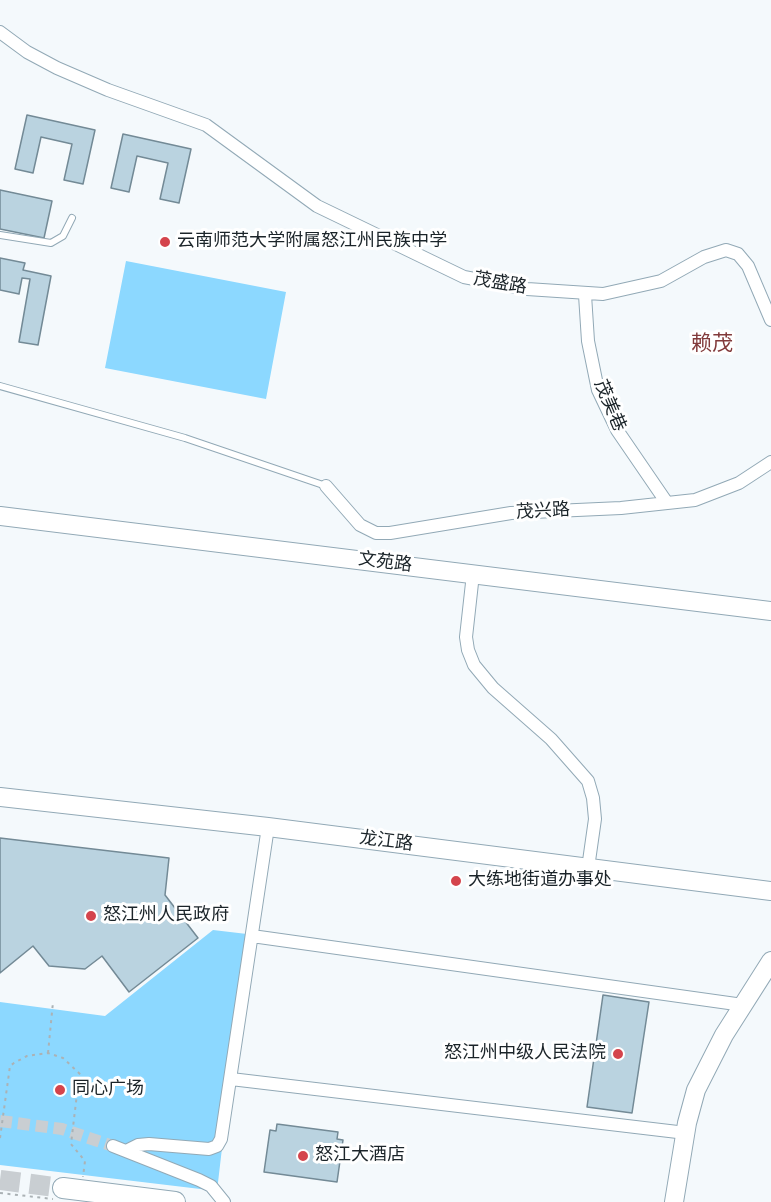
<!DOCTYPE html>
<html>
<head>
<meta charset="utf-8">
<style>
  body { margin:0 }
  canvas { display:block; background:#f4f9fc }
</style>
</head>
<body>
<canvas width="771" height="1202"></canvas>
<script>
const ctx = document.querySelector('canvas').getContext('2d');
ctx.lineJoin = 'round';
function fillPath(path, color) { ctx.fillStyle = color; ctx.fill(path, 'evenodd'); }
const toPath = rows => new Path2D(rows.map(r => 'M' + r).join(''));
function stroke(path, color, width, dash) { ctx.strokeStyle = color; ctx.lineWidth = width; ctx.lineCap = dash ? 'butt' : 'round'; ctx.setLineDash(dash || []); ctx.stroke(path); }
function drawText(font, color, halo, rows, align = 'center') {
  ctx.font = font + ' "Nunito Sans","Noto Sans SC",sans-serif'; ctx.lineWidth = 6; ctx.setLineDash([]); ctx.textBaseline = 'middle'; ctx.strokeStyle = halo; ctx.fillStyle = color; for (const [text, x, y, turn = 0] of rows) {
    ctx.save(); ctx.translate(x, y); ctx.rotate((+turn || 0) * Math.PI / 180); ctx.textAlign = isNaN(turn) ? turn : align; if (halo) ctx.strokeText(text, 0, 0); ctx.fillText(text, 0, 0); ctx.restore();
  }
}
fillPath(toPath([
  [126,261,286,292,266,399,105,368],
  [213,930,247,934,217,1191,0,1165,0,1002,105,1016]
]), '#8cd8ff');
const building = toPath([
  [27,115,95,130,83,184,64,180,72,144,41,137,33,173,15,169,27,115],
  [123,134,191,149,179,203,160,199,168,163,137,156,129,192,111,188,123,134],
  [0,190,52,201,44,238,0,229,0,190],
  [0,258,25,263,23,270,51,276,38,345,19,342,30,279,22,278,19,294,0,290,0,258],
  [0,838,169,858,165,895,198,938,129,992,102,956,85,969,49,966,33,946,0,973,0,838],
  [603,995,649,1002,632,1113,587,1107,603,995],
  [277,1124,338,1132,337,1139,343,1140,337,1182,264,1172,270,1130,276,1131,277,1124]
]);
fillPath(building, '#bad3e0');
stroke(building, '#738a96', 1.5);
stroke(toPath([
  [0,1121,62,1129,113,1146]
]), '#c9ced2', 12, [12, 6]);
stroke(toPath([
  [0,1180,63,1188]
]), '#c9ced2', 20, [20, 10]);
const lane = toPath([
  [0,235,51,243,63,236,72,218],
  [0,386,185,438,326,486]
]);
const street = toPath([
  [0,32,27,52,57,68,108,90,206,125,317,206,464,277,527,289,603,294,661,281,704,257,726,250,738,254,748,266,771,320],
  [585,295,588,341,598,390,617,430,667,503],
  [326,486,360,525,376,533,390,533,511,513,621,508,695,500,739,483,771,462],
  [473,574,466,637,468,650,474,665,493,688,551,739,588,781,593,798,595,819,588,868],
  [252,936,743,1005],
  [231,1079,686,1133],
  [113,1146,199,1180,211,1186,224,1202],
  [126,1151,138,1145,149,1144,209,1149,217,1146,221,1139,268,827]
]);
const secondary = toPath([
  [0,516,771,611],
  [0,797,268,827,771,891],
  [674,1202,687,1123,696,1090,724,1035,771,961]
]);
const primary = toPath([
  [63,1188,175,1202]
]);
stroke(lane, '#92a9b6', 8);
stroke(street, '#92a9b6', 14);
stroke(secondary, '#92a9b6', 20);
stroke(primary, '#92a9b6', 22);
stroke(toPath([
  [48,1053,53,1002],
  [79,1077,71,1144,85,1161,83,1177],
  [0,1138,10,1066,14,1063,27,1056,48,1053,63,1058,81,1075],
  [0,1193,53,1199]
]), '#abb2b5', 2, [3, 4.5]);
stroke(lane, '#fff', 6);
stroke(street, '#fff', 12);
stroke(secondary, '#fff', 18);
stroke(primary, '#fff', 20);
for (const [x, y, r, color] of [
  [165,242,6,"#d4444c"],
  [456,881,6,"#d4444c"],
  [91,916,6,"#d4444c"],
  [618,1054,6,"#d4444c"],
  [60,1090,6,"#d4444c"],
  [303,1156,6,"#d4444c"]
]) { const dot = new Path2D(); dot.arc(x, y, r, 0, 2 * Math.PI); ctx.fillStyle = color; ctx.fill(dot); stroke(dot, '#fff', 2); }
drawText('18px', '#1b2429', '#fff', [
  ["云南师范大学附属怒江州民族中学",177,242],
  ["大练地街道办事处",468,881],
  ["怒江州人民政府",103,916],
  ["怒江州中级人民法院",606,1054,"right"],
  ["同心广场",72,1090],
  ["怒江大酒店",315,1156]
], 'left');
drawText('18px', '#1b2429', '#fff', [
  ["茂盛路",500,284,10],
  ["茂美巷",609,406,67],
  ["茂兴路",543,512,-3],
  ["文苑路",385,563,7],
  ["龙江路",386,842,7]
]);
drawText('21px', '#823a3b', '#fff', [
  ["赖茂",712,345]
]);
</script>
</body>
</html>
